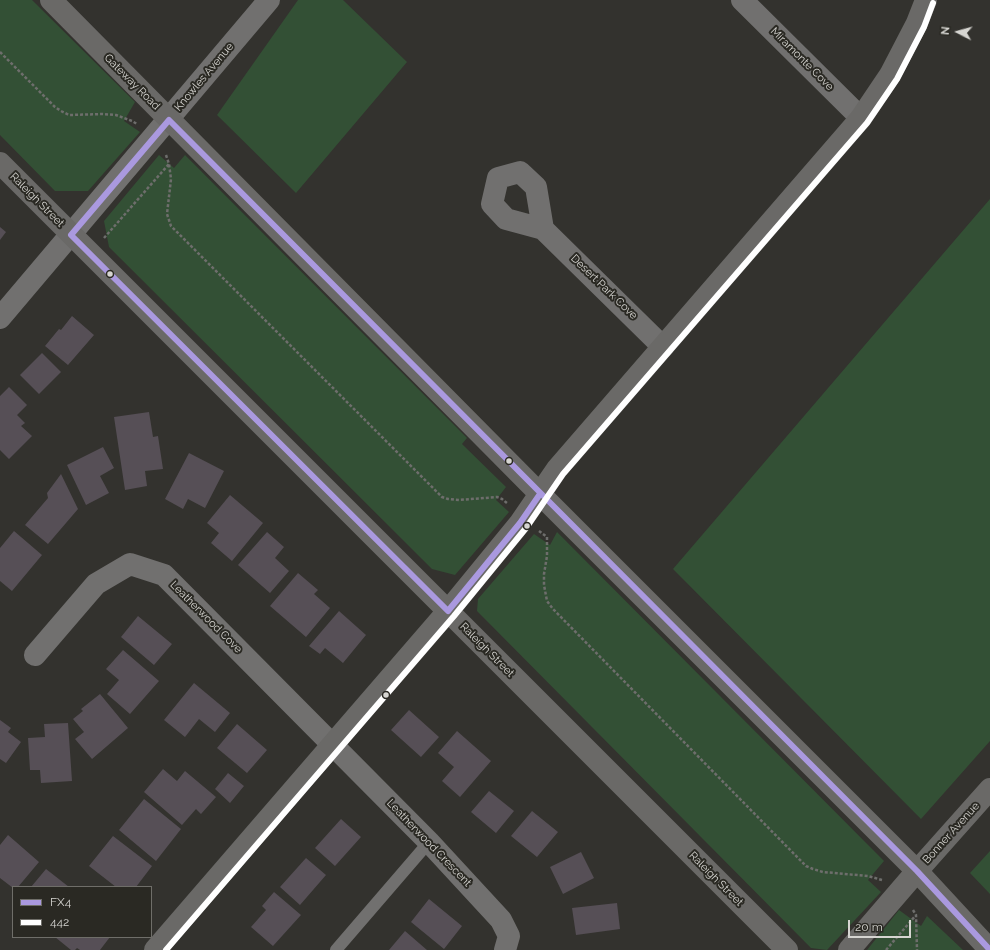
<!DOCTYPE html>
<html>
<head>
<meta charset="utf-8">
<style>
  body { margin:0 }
  #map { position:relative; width:990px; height:950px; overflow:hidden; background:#33322e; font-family:Raleway,sans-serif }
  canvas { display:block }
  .legend { position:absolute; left:12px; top:886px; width:140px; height:52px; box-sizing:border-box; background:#2a2923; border:1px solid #6f6e69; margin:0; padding:5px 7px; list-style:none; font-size:12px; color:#d6d5d1 }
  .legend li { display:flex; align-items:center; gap:8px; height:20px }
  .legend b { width:20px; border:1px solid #6f6e69 }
  .north { position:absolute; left:938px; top:12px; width:40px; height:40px; -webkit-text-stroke:3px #2a2923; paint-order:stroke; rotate:276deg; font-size:11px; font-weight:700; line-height:16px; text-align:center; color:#d6d5d1 }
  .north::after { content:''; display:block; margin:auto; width:14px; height:18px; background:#d6d5d1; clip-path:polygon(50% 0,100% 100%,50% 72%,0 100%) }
  .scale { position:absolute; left:848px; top:920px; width:63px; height:18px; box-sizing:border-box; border:2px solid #d6d5d1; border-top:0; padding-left:5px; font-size:12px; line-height:14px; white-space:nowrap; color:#d6d5d1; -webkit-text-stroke:3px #2a2923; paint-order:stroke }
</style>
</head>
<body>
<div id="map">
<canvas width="990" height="950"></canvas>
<ul class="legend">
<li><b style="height:5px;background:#aa99df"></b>FX4</li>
<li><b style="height:5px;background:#fff"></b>442</li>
</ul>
<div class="north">N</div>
<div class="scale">20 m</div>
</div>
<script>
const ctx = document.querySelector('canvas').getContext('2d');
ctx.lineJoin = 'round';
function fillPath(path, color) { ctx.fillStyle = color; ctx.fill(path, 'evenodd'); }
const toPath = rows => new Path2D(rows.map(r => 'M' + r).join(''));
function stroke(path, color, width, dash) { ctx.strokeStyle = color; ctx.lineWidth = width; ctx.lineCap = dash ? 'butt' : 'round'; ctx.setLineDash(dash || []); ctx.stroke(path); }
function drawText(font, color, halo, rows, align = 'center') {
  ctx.font = font + ' Raleway,sans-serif'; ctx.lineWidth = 4; ctx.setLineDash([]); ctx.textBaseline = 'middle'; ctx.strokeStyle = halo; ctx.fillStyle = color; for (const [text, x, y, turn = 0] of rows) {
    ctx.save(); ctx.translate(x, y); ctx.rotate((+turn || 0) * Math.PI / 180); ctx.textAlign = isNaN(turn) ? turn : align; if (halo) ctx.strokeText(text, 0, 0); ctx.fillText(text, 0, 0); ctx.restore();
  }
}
fillPath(toPath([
  [0,0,32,0,135,102,124,121,140,132,88,191,55,191,0,135],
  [298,0,343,0,407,62,296,193,217,115],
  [159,155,174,168,185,155,467,438,462,444,506,487,496,500,509,512,455,575,432,569,109,247,104,221],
  [990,199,990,741,921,819,673,569],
  [557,532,884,861,868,880,881,892,827,950,811,948,477,611,478,599,534,534,550,545],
  [990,851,990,894,970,873],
  [899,910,921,926,927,916,963,950,867,950]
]), '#335035');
fillPath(toPath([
  [0,227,6,232,0,240],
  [72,316,94,335,68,365,45,346,59,329,61,330],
  [42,353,61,372,39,394,20,375],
  [9,387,27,405,17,415,25,423,21,426,32,436,9,459,0,450,0,396],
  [149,412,153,437,158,436,163,469,145,471,147,486,125,490,114,417],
  [103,447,114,468,100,476,109,493,86,505,67,465],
  [189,453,224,471,205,508,188,499,183,509,165,499],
  [61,474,78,509,48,544,25,525,48,498,47,493],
  [230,495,263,523,232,561,211,543,219,533,207,523],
  [14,531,42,555,12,591,0,581,0,548],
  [267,532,284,547,275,558,289,571,270,593,238,565],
  [298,573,318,590,314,594,330,608,306,637,270,606],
  [339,611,366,635,343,663,325,648,320,654,309,646],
  [138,616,172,644,154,665,121,637],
  [123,650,159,681,130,714,107,694,119,680,106,669],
  [194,683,230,713,215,732,199,719,185,737,164,720],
  [100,694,128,728,92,759,75,739,84,732,73,719,83,711,81,709],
  [409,710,439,737,421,757,391,730],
  [0,720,11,728,8,732,21,742,6,763,0,759],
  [68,723,72,781,41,783,40,770,30,770,28,738,45,737,44,724],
  [237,724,267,750,247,773,217,748],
  [457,731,491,761,460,797,442,781,454,767,438,753],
  [163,769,177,781,185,771,216,797,201,814,196,809,182,825,144,792],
  [228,773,244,786,230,803,215,789],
  [489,791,514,811,496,833,471,812],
  [144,799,181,829,156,861,119,830],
  [532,811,558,832,537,857,511,836],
  [341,819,361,837,335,866,315,848],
  [8,835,39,862,18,887,13,887,13,888,0,878,0,845],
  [113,836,152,866,136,887,116,887,89,866],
  [581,852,594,878,563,894,550,867],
  [306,858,326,875,300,905,280,887],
  [46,869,69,887,31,887],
  [274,892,301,915,273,946,251,927,266,910,262,906],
  [429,899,462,926,444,949,411,922],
  [617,903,620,929,576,935,572,908],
  [405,931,427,950,389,950],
  [55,937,110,937,100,950,80,950,77,948,75,950,71,950]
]), '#564f56');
stroke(toPath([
  [0,52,55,107,61,111,69,115,103,114,116,115,132,121,137,124],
  [166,155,169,164,171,179,167,214,171,226,442,497,448,499,459,500,497,497,502,499,508,504],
  [104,238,169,164],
  [539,531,547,537,547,556,544,574,544,585,547,601,553,609,806,866,813,869,823,872,868,876,882,880],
  [913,910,916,915,917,950],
  [886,950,916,915]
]), '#6e6e6c', 2.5, [3, 2]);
stroke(toPath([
  [336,950,429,842]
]), '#71706f', 12);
stroke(toPath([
  [742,0,861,118],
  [543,229,506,219,492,204,498,178,520,172,536,187,543,229,663,347],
  [0,318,269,0],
  [35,655,96,584,130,564,164,575,429,842,501,920,509,936,505,950]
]), '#71706f', 22);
stroke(toPath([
  [51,0,540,494,917,871,990,950],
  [0,163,787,950],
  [155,950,448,611,520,523,557,469,861,118,890,75,917,23,926,0],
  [849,950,917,871,990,789]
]), '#6a6967', 22);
stroke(toPath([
  [540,494,520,523,448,611,71,235,169,120,917,871,990,950]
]), '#aa99df', 6);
stroke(toPath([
  [166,950,454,616,526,528,563,474,867,123,897,79,924,27,933,3]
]), '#fff', 6);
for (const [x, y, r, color] of [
  [110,274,3.5,"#d6d5d1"],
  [509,461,3.5,"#d6d5d1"],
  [527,526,3.5,"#d6d5d1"],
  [386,695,3.5,"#d6d5d1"]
]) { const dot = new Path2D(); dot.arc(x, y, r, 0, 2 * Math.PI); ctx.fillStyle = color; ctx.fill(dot); stroke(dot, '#2a2923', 1.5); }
drawText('11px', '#d6d5d1', '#2a2923', [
  ["Miramonte Cove",802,59,45],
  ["Knowles Avenue",204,77,-50],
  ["Gateway Road",132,82,45],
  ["Raleigh Street",37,200,45],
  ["Desert Park Cove",604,287,44],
  ["Leatherwood Cove",206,617,45],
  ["Raleigh Street",487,650,45],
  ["Bonner Avenue",951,833,-48],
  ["Leatherwood Crescent",429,843,46],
  ["Raleigh Street",716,879,45]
]);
</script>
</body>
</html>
